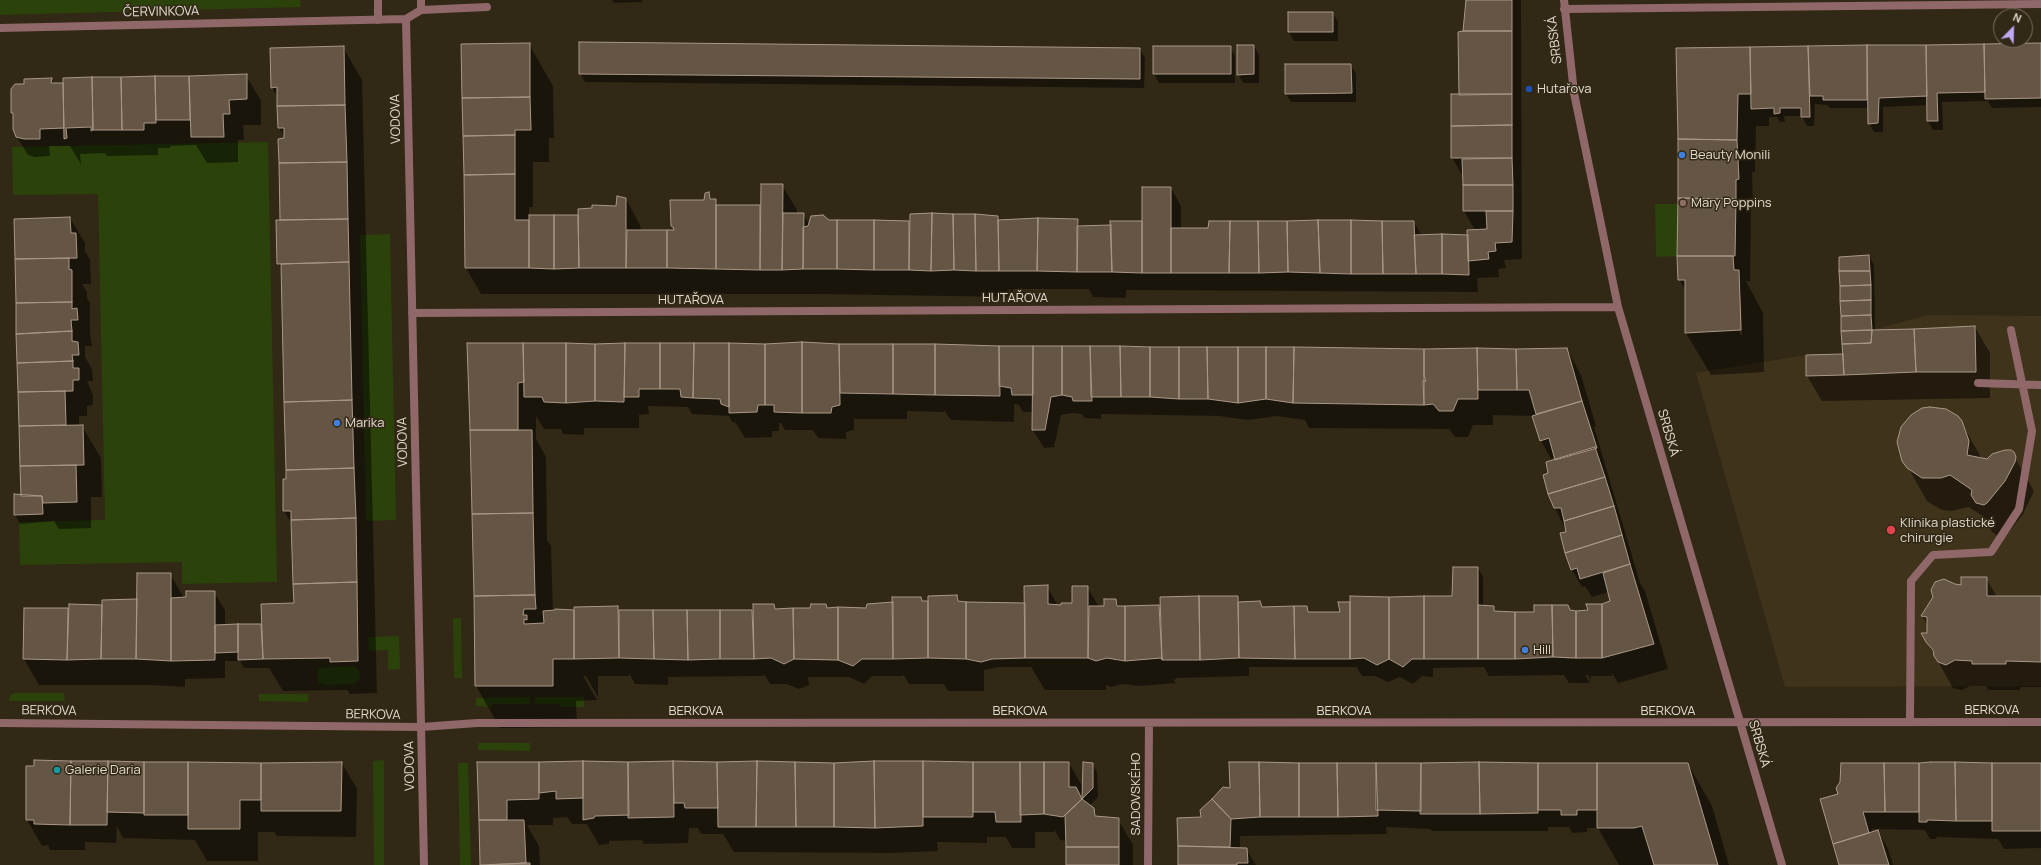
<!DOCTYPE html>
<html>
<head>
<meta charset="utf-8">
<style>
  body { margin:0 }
  #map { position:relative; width:2041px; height:865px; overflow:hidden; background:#322816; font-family:Manrope,sans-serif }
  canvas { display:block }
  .north { position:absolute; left:1993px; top:8px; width:40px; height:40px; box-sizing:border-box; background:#322816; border:1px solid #786f60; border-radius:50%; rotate:23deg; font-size:11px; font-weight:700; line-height:16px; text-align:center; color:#e0dacf }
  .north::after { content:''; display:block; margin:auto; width:14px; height:18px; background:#c0a8f4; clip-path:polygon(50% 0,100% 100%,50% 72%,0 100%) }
</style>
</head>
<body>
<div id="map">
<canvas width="2041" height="865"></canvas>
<div class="north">N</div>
</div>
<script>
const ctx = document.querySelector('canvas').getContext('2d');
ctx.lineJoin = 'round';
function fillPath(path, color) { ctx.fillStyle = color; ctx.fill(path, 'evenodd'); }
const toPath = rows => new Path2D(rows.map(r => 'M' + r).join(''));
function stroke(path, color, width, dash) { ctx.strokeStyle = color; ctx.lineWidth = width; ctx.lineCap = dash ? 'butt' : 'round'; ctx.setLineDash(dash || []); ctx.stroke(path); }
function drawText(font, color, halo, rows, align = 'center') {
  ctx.font = font + ' Manrope,sans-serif'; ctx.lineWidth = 3; ctx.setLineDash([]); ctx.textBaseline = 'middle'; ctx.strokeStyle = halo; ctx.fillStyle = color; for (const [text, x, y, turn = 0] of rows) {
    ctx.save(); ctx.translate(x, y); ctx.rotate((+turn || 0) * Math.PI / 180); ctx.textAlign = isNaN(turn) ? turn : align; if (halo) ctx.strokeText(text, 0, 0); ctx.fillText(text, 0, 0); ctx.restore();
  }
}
fillPath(toPath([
  [1928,315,2041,316,2041,686,1785,687,1696,373,1806,355,1842,354,1842,344,1871,343,1872,330]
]), '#40331b');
fillPath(toPath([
  [0,0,300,0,301,7,0,15],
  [268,142,277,582,182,584,182,562,20,565,19,522,105,520,98,194,13,195,12,147],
  [1655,204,1678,204,1677,256,1656,257],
  [390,234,396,520,366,521,360,235],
  [453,618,461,618,462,678,454,678],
  [399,636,400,669,388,670,388,650,369,651,368,637],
  [354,666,359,670,360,679,354,684,324,685,318,682,317,672,318,668],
  [15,693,64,693,65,701,9,701,10,695],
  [259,694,308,694,308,702,259,701],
  [530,697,530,704,492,704,492,707,476,706,476,698],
  [535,697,584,697,584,707,560,707,560,704,535,704],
  [478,743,530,743,530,751,478,750],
  [384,760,384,865,374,865,373,761],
  [458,763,468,763,471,865,460,865]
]), '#2b420b');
fillPath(toPath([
  [612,0,642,0,642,2,614,3],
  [1466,0,1521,0,1522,259,1504,260,1506,268,1498,269,1499,277,1477,278,1478,292,1126,290,1126,298,1093,297,1089,289,1013,289,1013,294,1010,289,1008,289,1012,297,818,294,481,294,466,268,465,175,529,44,553,86,554,138,549,138,549,162,533,162,533,207,529,207,529,216,579,216,617,207,626,199,640,225,641,231,675,231,672,226,705,201,708,194,718,206,761,206,782,185,797,210,797,214,803,214,810,225,828,221,910,222,998,217,1000,221,1077,220,1081,227,1112,226,1143,222,1171,188,1181,206,1181,229,1414,222,1422,236,1469,236,1475,230,1464,211,1463,176,1452,158,1460,96],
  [1333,13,1338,22,1338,41,1294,41,1289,32],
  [2041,44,2041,107,1992,108,1988,101,1942,102,1943,130,1933,130,1928,121,1928,105,1883,107,1883,132,1874,132,1869,123,1869,108,1830,108,1827,105,1815,104,1814,126,1807,126,1802,116,1784,116,1785,122,1780,122,1777,117,1769,117,1769,126,1756,126,1755,172,1752,172,1753,205,1751,205,1750,281,1746,281,1763,313,1764,372,1711,375,1686,333,1686,291,1679,279,1677,49],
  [1739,298,1741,298,1742,335,1740,335],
  [1254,46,1259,55,1259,83,1243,83,1238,74],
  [343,47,362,80,377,693,350,694,347,690,283,691,269,668,244,668,240,661,225,661,225,678,185,679,185,687,151,685,39,685,24,659,25,609,70,609,138,600,170,574,184,598,214,592,225,610,225,625,261,625,263,628,295,604,292,524,284,511,287,480,282,270,278,263,286,139,279,128,278,98,272,88],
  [1230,47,1235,56,1235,83,1159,83,1154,74],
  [1140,49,1145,58,1144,88,585,82,580,73],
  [1351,65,1356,74,1356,102,1291,102,1286,94],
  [246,75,261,101,261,125,243,125,244,140,238,140,238,162,207,163,196,145,170,146,170,148,158,148,158,155,107,156,105,153,80,154,81,164,70,146,49,146,50,156,35,157,28,155,17,137,12,113,25,85,51,79,55,84,64,84,64,79],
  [70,218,85,243,85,251,90,260,91,284,82,284,87,292,87,298,90,303,90,333,92,346,85,346,85,357,92,369,93,381,87,381,93,395,93,405,87,406,87,416,79,416,79,426,82,426,101,458,102,497,91,497,91,528,59,529,54,521,20,524,15,515,22,495,20,426],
  [1869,256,1874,265,1875,331,1975,327,1990,353,1990,398,1822,401,1807,376,1844,355],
  [802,343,999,347,1516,350,1567,349,1581,375,1596,426,1594,427,1640,583,1645,591,1668,669,1618,683,1612,673,1612,676,1591,676,1591,681,1588,675,1585,675,1590,683,1569,683,1564,675,1489,676,1484,667,1433,668,1433,677,1422,676,1413,684,1400,677,1388,682,1375,676,1362,676,1357,667,1249,667,1249,676,1176,678,1176,680,1172,678,1176,683,1140,686,1122,684,1111,687,1106,685,1106,690,1045,690,1031,667,998,667,984,670,984,691,948,691,944,684,909,684,903,674,903,676,872,676,864,684,849,677,808,677,809,685,799,689,787,684,770,684,764,674,764,676,668,677,668,685,635,684,629,673,629,676,598,676,598,697,586,676,583,676,597,700,576,701,577,727,500,728,476,686,468,344,765,345],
  [1423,371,1428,382,1422,382],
  [1014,404,1019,405,1023,412,1034,412,1033,430,1044,448,1054,447,1061,415,1073,413,1082,414,1084,418,1101,419,1101,414,1219,416,1248,420,1277,416,1305,420,1309,428,1449,429,1455,437,1468,437,1473,425,1493,425,1493,415,1533,416,1541,441,1551,459,1555,457,1556,460,1550,474,1555,508,1567,533,1562,533,1572,570,1582,587,1585,586,1592,597,1609,592,1611,602,1589,611,1571,611,1568,606,1535,613,1496,612,1493,607,1483,606,1483,577,1478,568,1453,597,1341,613,1310,613,1306,607,1262,608,1240,603,1237,597,1162,611,1159,606,1120,607,1116,600,1105,607,1099,607,1087,587,1073,604,1058,606,1047,586,1025,604,960,603,957,596,867,609,828,609,825,605,811,609,776,610,773,605,754,615,752,611,620,611,618,607,553,611,551,546,547,540,546,457,536,439,536,416,544,429,561,429,563,434,584,435,584,428,639,428,639,415,649,414,648,406,688,407,692,414,729,416,732,422,736,423,745,438,772,437,772,431,779,431,779,423,781,423,785,430,813,430,818,438,846,439,846,432,854,430,854,419,907,419,907,411,944,412,944,410,951,420,1014,422],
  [1566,657,1582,657,1581,659,1566,659],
  [808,658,843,659,843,661,808,660],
  [1938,408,1951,413,1961,422,1982,459,2015,458,2034,491,2023,514,2006,536,1999,537,1992,532,1984,517,1969,507,1951,511,1942,510,1933,505,1927,501,1901,455,1923,409],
  [1986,578,1997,597,2041,597,2041,687,2021,687,2020,690,1988,690,1986,686,1970,686,1962,690,1953,688,1927,642,1928,626,1922,616,1934,597,1954,585,1962,586],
  [342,763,357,789,356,837,277,836,274,832,258,832,258,861,207,861,195,840,123,838,117,826,116,843,85,842,85,850,50,850,48,845,42,846,27,820,261,764],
  [478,763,1069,763,1084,789,1092,764,1097,772,1098,797,1089,806,1098,818,1118,819,1133,845,1133,865,1067,865,1067,841,1060,840,1054,829,1054,832,1035,832,1035,848,1012,848,1006,837,987,837,987,843,937,842,938,851,890,853,734,852,723,834,701,834,698,828,689,828,688,843,644,844,642,840,609,841,609,844,599,845,587,824,572,824,567,817,553,818,553,825,527,825,539,846,540,865,481,865],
  [1299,764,1688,764,1712,806,1729,865,1619,865,1598,828,1587,828,1587,832,1572,833,1569,827,1548,827,1548,831,1432,831,1430,829,1386,827,1387,834,1240,836,1240,849,1246,849,1256,865,1178,865,1178,819,1202,818,1231,789],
  [2041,764,2041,848,2004,849,1998,839,1936,837,1937,839,1930,839,1925,830,1872,829,1873,833,1878,831,1888,849,1893,865,1840,865,1821,800]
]), '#0007');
const building = toPath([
  [1466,0,1512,0,1512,31,1463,31,1466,0],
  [1288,12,1333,12,1333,32,1288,32,1288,12],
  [1463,31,1512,31,1512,94,1459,95,1458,32,1463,31],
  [579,42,1140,48,1140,79,579,74,579,42],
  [530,43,530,97,462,98,461,44,530,43],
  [2041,43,2041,98,1985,99,1984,44,2041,43],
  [1984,44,1985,92,1937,93,1938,121,1927,121,1926,45,1984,44],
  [1237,45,1254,45,1254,74,1237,75,1237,45],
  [1867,45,1867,100,1823,100,1823,96,1810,96,1808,46,1867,45],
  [1867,45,1926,45,1927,96,1879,98,1878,123,1868,124,1867,45],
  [344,46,345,105,277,106,277,87,271,88,270,48,344,46],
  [1153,46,1231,46,1231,74,1153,74,1153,46],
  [1808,46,1810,117,1801,117,1801,108,1780,108,1780,113,1774,114,1774,108,1751,109,1750,47,1808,46],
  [1750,47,1751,94,1738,94,1737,140,1678,139,1676,48,1750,47],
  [1285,64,1351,64,1352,93,1285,94,1285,64],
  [247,74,247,99,229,100,230,114,223,114,224,137,191,137,189,76,247,74],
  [155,76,189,76,190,120,156,120,155,76],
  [155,76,156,123,144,123,144,130,122,130,121,77,155,76],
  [92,77,93,130,91,131,91,127,66,128,67,138,64,139,63,78,92,77],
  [92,77,121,77,122,130,93,130,92,77],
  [52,78,51,83,63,83,64,128,40,129,40,139,24,139,16,137,13,129,13,113,11,113,11,89,15,84,24,84,24,79,52,78],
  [1451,94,1512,94,1512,125,1451,126,1451,94],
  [530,97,531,130,515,130,515,135,463,136,462,98,530,97],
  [345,105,347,162,279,163,278,139,284,138,284,128,278,128,277,106,345,105],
  [1512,125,1512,158,1451,158,1451,126,1512,125],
  [515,135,515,174,464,175,463,136,515,135],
  [1678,139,1737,140,1739,179,1736,180,1736,199,1678,198,1678,139],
  [1512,158,1513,185,1463,185,1462,159,1512,158],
  [347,162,348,219,280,220,279,163,347,162],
  [515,174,515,220,529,220,529,268,465,268,464,175,515,174],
  [761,184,783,184,782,270,760,270,761,184],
  [1463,185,1513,185,1513,211,1463,211,1463,185],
  [1142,187,1171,187,1171,273,1142,273,1142,187],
  [709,192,710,199,716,199,716,269,667,268,667,230,674,230,673,227,671,226,670,200,704,200,705,193,709,192],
  [617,196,626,198,626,268,579,268,578,209,592,208,592,205,616,206,617,196],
  [1678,198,1736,199,1735,256,1677,256,1678,198],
  [716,205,760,205,760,270,716,269,716,205],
  [1486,211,1513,211,1512,242,1495,243,1496,251,1488,252,1489,259,1468,261,1467,230,1487,229,1486,211],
  [783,213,804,213,803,269,782,270,783,213],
  [932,213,953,214,954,270,931,271,932,213],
  [932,213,931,271,909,270,910,214,932,213],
  [953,214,975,214,976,271,954,270,953,214],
  [975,214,998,216,999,271,976,271,975,214],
  [529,215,554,215,554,269,529,268,529,215],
  [554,215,578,215,579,268,554,269,554,215],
  [823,215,829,220,837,220,837,269,803,269,803,227,808,226,811,216,823,215],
  [70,217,71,233,76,233,77,258,15,259,14,219,70,217],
  [1038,218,1078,219,1077,272,1037,271,1038,218],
  [1038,218,1037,271,999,271,998,220,1038,218],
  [348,219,349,262,277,264,276,220,348,219],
  [837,220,874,220,874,270,837,269,837,220],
  [874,220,909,221,909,270,874,270,874,220],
  [1318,220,1351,220,1351,274,1320,273,1318,220],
  [1318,220,1320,273,1288,272,1287,221,1318,220],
  [1351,220,1382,221,1383,274,1351,274,1351,220],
  [1110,221,1142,221,1142,273,1112,272,1110,221],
  [1209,221,1230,221,1229,273,1171,273,1171,228,1208,228,1209,221],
  [1230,221,1258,221,1259,273,1229,273,1230,221],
  [1258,221,1287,221,1288,272,1259,273,1258,221],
  [1382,221,1414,221,1416,274,1383,274,1382,221],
  [1111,225,1112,272,1077,272,1077,226,1111,225],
  [627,230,667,230,667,268,626,268,627,230],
  [1442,234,1468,235,1469,275,1442,274,1442,234],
  [1442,234,1442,274,1416,274,1414,235,1442,234],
  [1869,255,1870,271,1839,271,1839,257,1869,255],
  [1677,256,1733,256,1734,270,1739,270,1741,330,1685,333,1685,280,1678,280,1677,256],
  [69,258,69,269,72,270,72,302,16,303,15,259,69,258],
  [349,262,352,400,284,402,281,264,349,262],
  [1839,271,1870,271,1871,285,1840,286,1839,271],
  [1871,285,1871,300,1840,301,1840,286,1871,285],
  [1871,300,1871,315,1841,316,1840,301,1871,300],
  [72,302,72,309,77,308,78,320,71,320,72,331,16,334,16,303,72,302],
  [1871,315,1872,330,1841,331,1841,316,1871,315],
  [1975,326,1976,372,1916,372,1914,329,1975,326],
  [1914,329,1916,372,1844,375,1842,344,1871,343,1872,330,1914,329],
  [1872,330,1871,343,1842,344,1841,331,1872,330],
  [72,331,72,341,78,342,79,355,72,355,73,361,17,363,16,334,72,331],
  [802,342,802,413,774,412,774,405,765,405,765,344,802,342],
  [802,342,839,344,840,405,832,407,831,413,802,413,802,342],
  [467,343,523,343,524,382,518,383,518,430,470,430,467,343],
  [523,343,566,343,566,403,544,402,542,397,524,397,523,343],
  [566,343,595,344,595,401,566,403,566,343],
  [625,343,624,402,595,401,595,344,625,343],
  [625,343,660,343,660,389,639,389,639,397,624,397,625,343],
  [660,343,694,343,693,398,681,397,680,389,660,389,660,343],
  [694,343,729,343,729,407,721,404,720,399,693,398,694,343],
  [729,343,765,344,765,405,758,405,757,412,729,413,729,343],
  [839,344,893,344,893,394,840,393,839,344],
  [893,344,935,344,935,395,893,394,893,344],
  [935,344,999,346,1000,396,935,395,935,344],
  [999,346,1033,346,1033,395,1012,395,1011,388,999,386,999,346],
  [1033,346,1062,346,1062,395,1051,397,1045,430,1032,430,1033,346],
  [1062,346,1090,346,1092,401,1073,401,1072,397,1062,395,1062,346],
  [1090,346,1120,346,1121,397,1091,397,1090,346],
  [1120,346,1150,347,1150,397,1121,397,1120,346],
  [1150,347,1179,347,1179,399,1150,397,1150,347],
  [1179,347,1207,347,1208,399,1179,399,1179,347],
  [1207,347,1238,347,1238,403,1208,399,1207,347],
  [1238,347,1266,347,1266,399,1238,403,1238,347],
  [1266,347,1294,347,1293,403,1266,399,1266,347],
  [1294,347,1424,349,1424,405,1293,403,1294,347],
  [1477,348,1478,399,1458,399,1453,411,1439,411,1433,404,1424,405,1423,381,1426,381,1424,376,1424,349,1477,348],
  [1477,348,1516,349,1517,390,1478,390,1477,348],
  [1567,348,1582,401,1536,414,1529,390,1517,390,1516,349,1567,348],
  [1843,354,1844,375,1806,376,1806,355,1843,354],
  [73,361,73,368,79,368,79,380,73,380,73,391,18,392,17,363,73,361],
  [65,391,66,425,19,426,18,392,65,391],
  [352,400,354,468,286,470,284,402,352,400],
  [1582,401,1597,448,1555,460,1549,438,1540,441,1532,416,1582,401],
  [1930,407,1946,409,1958,416,1962,421,1969,441,1967,455,1987,459,1992,454,2005,450,2011,450,2014,452,2016,457,2015,462,2005,481,1987,503,1984,505,1976,503,1971,495,1972,490,1950,475,1941,478,1922,478,1907,468,1902,461,1897,442,1901,427,1911,415,1922,408,1930,407],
  [83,425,84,465,20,466,19,426,83,425],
  [470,430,532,430,533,513,472,514,470,430],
  [1595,447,1605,477,1548,494,1543,475,1548,473,1546,462,1595,447],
  [76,465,77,502,43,503,42,496,21,496,20,466,76,465],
  [354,468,356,518,291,520,291,511,283,511,283,479,286,479,286,470,354,468],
  [1605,477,1614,506,1564,521,1561,508,1554,508,1548,494,1605,477],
  [14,494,42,496,43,514,14,515,14,494],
  [1614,506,1622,535,1565,553,1560,533,1566,532,1564,521,1614,506],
  [533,513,535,595,474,596,472,514,533,513],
  [356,518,357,582,293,584,291,520,356,518],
  [1622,535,1630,564,1580,579,1577,568,1571,570,1565,553,1622,535],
  [1630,564,1654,644,1602,658,1602,604,1610,601,1603,573,1630,564],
  [1453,567,1478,567,1478,659,1424,659,1424,596,1452,596,1453,567],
  [137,573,171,573,171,661,136,659,137,573],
  [1961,577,1987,577,1987,596,2041,596,2041,662,2006,661,2006,664,1972,664,1972,661,1955,660,1946,665,1938,662,1934,656,1933,650,1926,642,1921,633,1927,633,1927,617,1921,616,1933,597,1931,590,1935,582,1944,579,1955,584,1961,585,1961,577],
  [357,582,358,661,330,662,330,658,263,659,261,604,294,603,293,584,357,582],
  [1048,585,1048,604,1061,605,1061,603,1072,603,1072,586,1088,586,1088,658,1025,658,1024,586,1048,585],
  [186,591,215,591,215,660,171,661,171,598,186,597,186,591],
  [535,595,536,609,524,609,523,615,527,615,527,620,524,619,524,624,544,623,543,611,555,610,555,609,574,610,574,659,553,659,553,686,475,686,474,596,535,595],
  [957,595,958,601,966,602,966,659,928,658,928,596,957,595],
  [1199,596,1238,596,1239,658,1200,660,1199,596],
  [1199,596,1200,660,1162,660,1160,597,1199,596],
  [1350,596,1389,597,1389,659,1377,665,1364,658,1350,659,1350,596],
  [1424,596,1424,659,1412,659,1403,667,1389,659,1389,597,1424,596],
  [892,597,921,597,922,601,928,601,928,658,893,659,892,597],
  [137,599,136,659,101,659,102,600,137,599],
  [1104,599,1116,599,1117,606,1125,606,1125,661,1107,658,1096,661,1088,658,1089,606,1104,606,1104,599],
  [1260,601,1262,607,1294,606,1295,659,1239,658,1238,602,1260,601],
  [893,602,893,659,862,659,853,666,838,660,838,607,866,608,867,604,893,602],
  [966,602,1025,603,1025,658,992,659,981,662,966,659,966,602],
  [1338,602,1350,602,1350,659,1295,659,1294,606,1307,606,1308,612,1340,612,1338,602],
  [69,604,102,605,101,659,67,660,69,604],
  [753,604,774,604,775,609,793,608,794,659,784,664,771,658,754,659,753,604],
  [811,604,826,604,827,608,838,607,838,660,794,659,793,608,810,608,811,604],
  [1586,604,1602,604,1602,658,1576,658,1576,611,1588,610,1586,604],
  [1159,605,1162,660,1161,658,1125,661,1125,606,1159,605],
  [1478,605,1494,606,1494,611,1515,612,1515,659,1478,659,1478,605],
  [1534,605,1552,605,1553,657,1515,659,1515,612,1534,612,1534,605],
  [1552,605,1568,605,1570,610,1576,611,1576,658,1553,657,1552,605],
  [618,606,619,658,574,659,574,607,618,606],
  [24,608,68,608,67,660,23,659,24,608],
  [619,610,653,610,654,659,619,658,619,610],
  [653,610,687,610,688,660,654,659,653,610],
  [687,610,720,610,720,659,688,660,687,610],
  [720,610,752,610,754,659,720,659,720,610],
  [238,624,261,624,263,659,238,660,238,624],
  [238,624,238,652,215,653,215,625,238,624],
  [34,760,71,761,70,825,34,824,34,820,26,820,26,766,34,766,34,760],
  [71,761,108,761,107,825,70,825,71,761],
  [108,761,144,762,144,813,107,812,108,761],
  [583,761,583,798,556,799,556,791,539,793,539,762,583,761],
  [583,761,628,762,629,815,595,816,594,818,583,820,583,761],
  [673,761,674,817,628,818,628,762,673,761],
  [673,761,717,762,718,808,685,808,684,803,674,803,673,761],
  [757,761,756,827,718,827,717,762,757,761],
  [757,761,795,762,796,827,756,827,757,761],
  [874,761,875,828,834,827,834,763,874,761],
  [874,761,923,761,923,826,875,828,874,761],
  [923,761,973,762,973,817,923,817,923,761],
  [144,762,188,762,188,815,144,815,144,762],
  [188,762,261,763,261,800,240,800,240,829,188,829,188,762],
  [342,762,341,811,261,811,261,763,342,762],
  [477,762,539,762,539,799,507,800,507,820,479,820,477,762],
  [795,762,834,763,834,827,796,827,795,762],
  [973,762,1020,762,1021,822,996,822,995,812,973,812,973,762],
  [1020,762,1044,762,1044,814,1020,815,1020,762],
  [1044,762,1069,762,1069,787,1076,787,1082,799,1063,817,1044,814,1044,762],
  [1083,762,1093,763,1093,788,1082,799,1083,762],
  [1229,762,1259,762,1260,817,1231,819,1212,799,1223,787,1230,788,1229,762],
  [1259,762,1299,763,1299,817,1260,817,1259,762],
  [1479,762,1480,814,1420,814,1421,763,1479,762],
  [1479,762,1538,763,1538,813,1480,814,1479,762],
  [1931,762,1955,762,1956,821,1927,820,1927,822,1919,822,1919,763,1931,762],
  [1955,762,1992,763,1992,821,1956,821,1955,762],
  [1299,763,1337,763,1338,817,1299,817,1299,763],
  [1337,763,1376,763,1378,816,1338,817,1337,763],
  [1376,763,1421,763,1421,811,1376,810,1376,763],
  [1538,763,1597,763,1597,810,1577,810,1577,815,1561,815,1561,810,1538,810,1538,763],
  [1597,763,1688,763,1718,865,1654,865,1642,826,1634,828,1597,828,1597,763],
  [1841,763,1884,763,1885,812,1863,812,1869,833,1833,844,1820,799,1838,794,1836,788,1840,782,1841,763],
  [1884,763,1919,763,1919,812,1885,812,1884,763],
  [1992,763,2041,763,2041,831,1992,831,1992,763],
  [1082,799,1094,808,1095,816,1119,818,1119,847,1066,847,1065,815,1082,799],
  [1212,799,1231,819,1230,847,1178,846,1177,818,1201,817,1200,810,1212,799],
  [479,820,524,820,526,863,480,865,479,820],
  [1878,830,1889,865,1839,865,1833,844,1878,830],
  [1178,846,1247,848,1248,863,1237,863,1237,865,1178,865,1178,846],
  [1066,847,1119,847,1119,865,1066,865,1066,847],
  [526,863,530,863,530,865,489,865,526,863]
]);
fillPath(building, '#655545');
stroke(building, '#aa9887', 1);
stroke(toPath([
  [378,0,378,20],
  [421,10,421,0],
  [1978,383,2041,385],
  [1910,722,1911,581,1933,555,1991,552,2019,509,2032,431,2011,330]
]), '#906869', 8);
stroke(toPath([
  [1564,0,1574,93,1618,307,1782,865],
  [1564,9,2041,4],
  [406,19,424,865],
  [0,28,406,19,421,10,487,7],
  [412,313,1618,307],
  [0,723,421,727,477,723,2041,722],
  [1148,865,1149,723]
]), '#906869', 8);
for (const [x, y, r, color] of [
  [1529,89,4,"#1a4fb4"],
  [1682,155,4,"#3f7fe0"],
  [1683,203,4,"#8d6e63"],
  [337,423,4,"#3f7fe0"],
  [1891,530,5,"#e0444e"],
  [1525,650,4,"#3f7fe0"],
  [57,770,4,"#0f9aa8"]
]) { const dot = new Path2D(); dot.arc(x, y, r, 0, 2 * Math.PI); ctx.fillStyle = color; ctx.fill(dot); stroke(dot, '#322816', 1.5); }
drawText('13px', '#e0dacf', '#322816', [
  ["ČERVINKOVA",161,12,-1],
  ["SRBSKÁ",1555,40,-97],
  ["VODOVA",396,119,-91],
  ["HUTAŘOVA",1015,298],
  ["HUTAŘOVA",691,300],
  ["SRBSKÁ",1668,433,74],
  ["VODOVA",403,442,-91],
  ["BERKOVA",1992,710],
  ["BERKOVA",49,711,1],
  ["BERKOVA",696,711],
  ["BERKOVA",1020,711],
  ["BERKOVA",1344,711],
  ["BERKOVA",1668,711],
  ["BERKOVA",373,715,1],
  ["SRBSKÁ",1759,744,74],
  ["VODOVA",410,766,-91],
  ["SADOVSKÉHO",1136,794,-90]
]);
drawText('13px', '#e0dacf', '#322816', [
  ["Hutařova",1537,89],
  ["Beauty Monili",1690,155],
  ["Mary Poppins",1691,203],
  ["Marika",345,423],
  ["Klinika plastické",1900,523],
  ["chirurgie",1900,538],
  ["Hill",1533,650],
  ["Galerie Daria",65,770]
], 'left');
</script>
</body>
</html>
